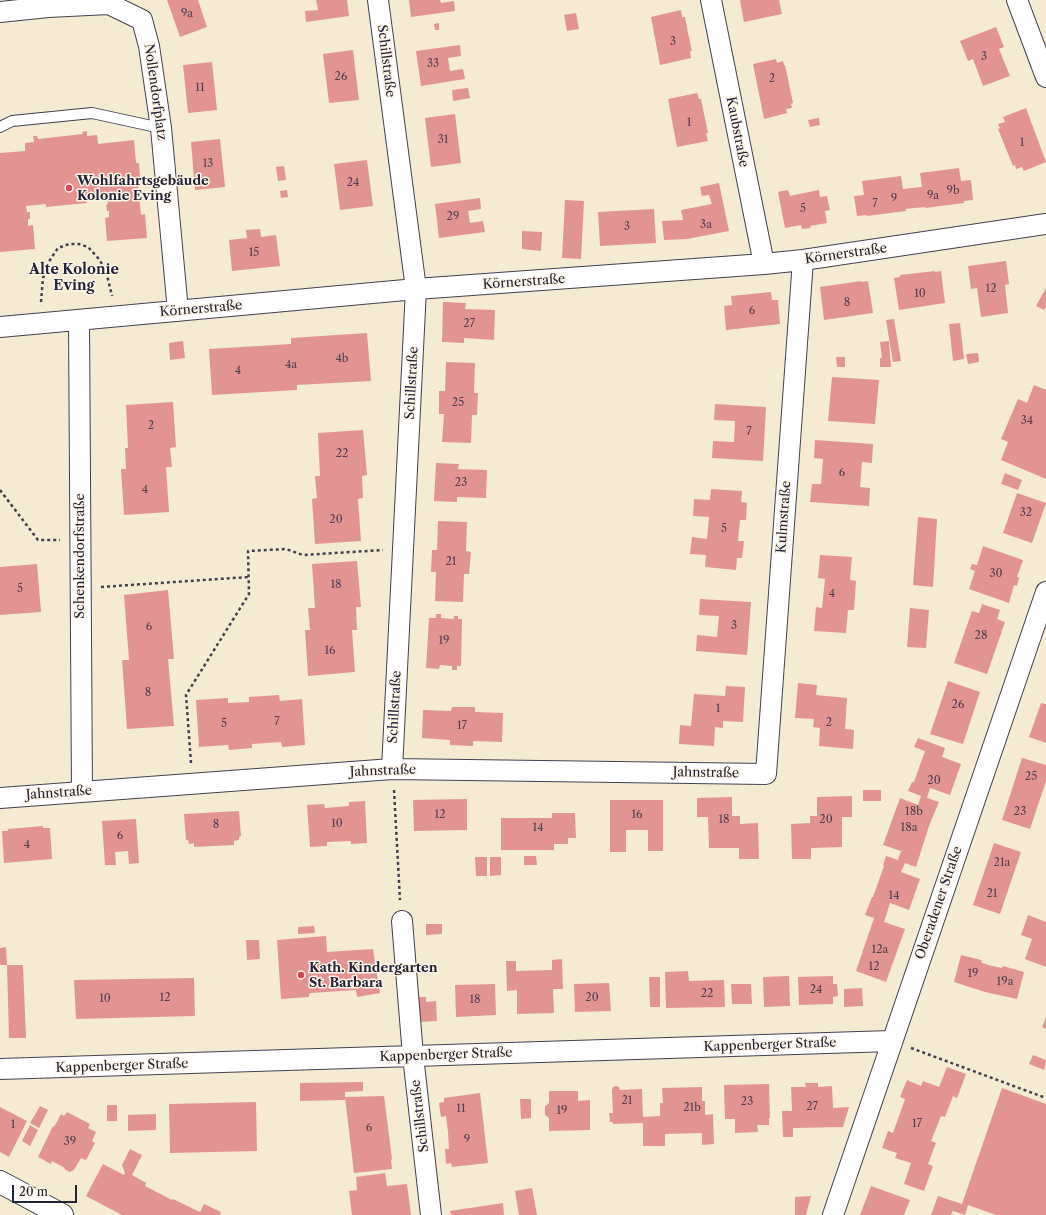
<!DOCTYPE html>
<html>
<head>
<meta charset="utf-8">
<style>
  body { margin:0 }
  #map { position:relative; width:1046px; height:1215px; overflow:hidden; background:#f5ebd2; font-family:"Libre Caslon Text",serif }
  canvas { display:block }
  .scale { position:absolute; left:12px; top:1185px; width:65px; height:18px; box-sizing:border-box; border:2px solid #22223b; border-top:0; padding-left:5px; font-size:12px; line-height:14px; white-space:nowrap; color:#22223b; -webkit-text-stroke:3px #fcf5e5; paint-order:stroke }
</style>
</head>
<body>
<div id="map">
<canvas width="1046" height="1215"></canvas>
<div class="scale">20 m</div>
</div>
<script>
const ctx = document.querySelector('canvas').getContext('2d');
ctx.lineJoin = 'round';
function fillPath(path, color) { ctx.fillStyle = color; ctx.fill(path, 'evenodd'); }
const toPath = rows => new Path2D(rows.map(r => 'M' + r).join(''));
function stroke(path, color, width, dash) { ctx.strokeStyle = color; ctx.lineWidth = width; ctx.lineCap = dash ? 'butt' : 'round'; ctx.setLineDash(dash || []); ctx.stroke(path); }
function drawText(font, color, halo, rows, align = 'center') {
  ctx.font = font + ' "Libre Caslon Text",serif'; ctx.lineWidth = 3; ctx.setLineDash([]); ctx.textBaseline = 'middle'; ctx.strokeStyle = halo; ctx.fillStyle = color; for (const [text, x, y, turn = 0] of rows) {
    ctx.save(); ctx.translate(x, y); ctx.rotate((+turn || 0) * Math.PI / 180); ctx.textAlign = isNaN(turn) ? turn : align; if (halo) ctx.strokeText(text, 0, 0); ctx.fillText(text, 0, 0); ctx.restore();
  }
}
fillPath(toPath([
  [167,0,198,0,207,27,180,37],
  [316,0,347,0,349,16,306,22,305,11,318,10],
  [409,0,440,0,441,3,454,1,455,11,411,17],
  [740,0,779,0,782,14,744,22],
  [681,10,682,17,685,17,688,33,692,51,690,51,691,58,660,65,651,17],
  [576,13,579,29,567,31,564,15],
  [439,23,439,30,435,30,434,24],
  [996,27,1004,47,999,49,1010,76,983,86,973,59,968,61,960,41],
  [460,45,461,56,448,58,450,71,463,69,465,79,421,86,416,51],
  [353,50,359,100,329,103,323,54],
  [776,59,777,63,783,61,784,65,785,65,793,103,791,104,792,108,786,109,787,113,764,119,753,64],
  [212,62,217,110,188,113,183,65],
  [468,88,470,98,453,101,452,90],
  [697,93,699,99,701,99,704,114,708,133,706,133,708,141,677,147,668,99],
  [1026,108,1046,162,1024,171,1022,167,1016,169,1015,165,1013,166,998,129,1000,128,998,124,1005,122,1003,117],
  [455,114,461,163,431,167,425,118],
  [819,118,820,125,810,127,808,120],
  [87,131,87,136,97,135,98,144,134,140,136,163,139,163,140,177,137,177,141,215,145,214,147,238,107,241,105,218,109,217,109,211,107,211,106,205,108,204,107,198,87,200,87,203,46,207,46,204,26,206,27,212,30,212,30,219,28,219,28,226,33,225,35,249,0,252,0,153,25,151,25,143,34,142,33,136,37,136,38,139,83,134,82,132],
  [220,139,225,187,195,190,191,142],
  [367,160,373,206,340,210,334,164],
  [284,166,286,180,278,181,276,167],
  [959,168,961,181,971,180,973,200,964,201,964,203,925,208,925,207,905,209,906,211,867,216,867,215,857,216,854,196,864,195,862,181,901,176,903,189,912,188,922,187,920,173],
  [719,183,729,231,687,239,664,240,662,221,683,220,681,210,712,204,709,195,702,196,700,187],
  [287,190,288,197,281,198,280,191],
  [788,190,790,196,819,190,820,197,827,196,830,210,825,211,827,223,810,226,811,228,802,229,801,225,785,228,778,192],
  [480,198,481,209,468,211,470,223,483,221,485,232,439,238,435,204],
  [565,200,584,201,581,259,562,258],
  [654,209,656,243,600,246,598,212],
  [260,229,261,237,276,235,280,266,232,271,229,240,247,238,246,230],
  [522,231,542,232,541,251,522,249],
  [1006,261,1009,284,1005,285,1008,313,981,317,977,288,971,289,968,266],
  [935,271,935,272,941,271,945,303,899,310,894,278,900,277,900,275],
  [861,281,861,282,868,281,873,313,824,320,820,287],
  [1046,288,1046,307,1044,310,1036,306],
  [771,292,772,300,778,300,780,324,726,330,724,306,732,305,731,296],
  [443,302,466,303,465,309,495,310,494,340,464,338,464,343,442,342],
  [894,319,901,361,893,362,886,320],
  [960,323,964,359,953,361,949,324],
  [367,333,371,381,297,385,297,390,212,395,209,349,291,344,291,338],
  [183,341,185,358,170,360,169,343],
  [889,341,891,367,880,367,880,358,882,358,880,342],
  [978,353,979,362,968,364,966,354],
  [836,357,845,357,845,367,837,367],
  [446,362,475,363,474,393,478,393,477,415,472,415,471,443,442,442,444,414,439,414,439,391,445,391],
  [832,377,879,380,875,424,828,421],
  [1034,385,1046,390,1046,479,1001,460,1008,442,1001,439,1018,399,1027,403],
  [173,402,176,447,170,448,172,467,166,467,169,512,124,515,121,469,126,469,125,448,128,448,126,405],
  [715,404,766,407,763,461,712,458,713,441,734,442,735,421,714,420],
  [363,430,367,475,362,476,363,498,358,499,361,541,315,544,312,499,317,498,315,476,320,476,318,433],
  [815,440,873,444,872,463,862,462,860,487,870,488,869,506,810,502,812,484,821,484,823,459,814,458],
  [436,463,459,464,458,469,487,470,486,498,457,497,457,502,434,501],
  [1005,473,1022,480,1018,490,1001,484],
  [711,489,742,491,741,502,747,503,746,520,740,520,738,541,744,541,742,558,737,558,736,570,705,567,706,555,690,554,692,537,707,539,709,517,693,516,694,499,710,500],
  [1017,493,1046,503,1032,543,1003,533],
  [918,517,937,519,933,587,913,585],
  [438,521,467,522,466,551,471,552,469,574,464,574,463,602,435,601,436,572,431,572,432,550,437,550],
  [983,546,1023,560,1017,577,1019,577,1017,586,1014,585,1009,603,969,589,975,571,970,569,972,564,977,565],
  [820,555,852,557,850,580,856,581,854,610,848,610,846,633,814,631,816,607,822,608,825,579,818,578],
  [357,561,361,607,356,607,357,630,352,630,355,672,308,676,305,630,310,630,308,608,315,608,312,564],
  [37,564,41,612,0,615,0,567],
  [168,590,174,659,168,659,174,726,127,729,122,660,129,660,124,595],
  [700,599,751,602,747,655,696,651,697,635,717,637,719,616,699,615],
  [982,604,1000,610,997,619,1005,622,987,674,954,663,972,611,979,613],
  [910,608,929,610,926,648,907,647],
  [436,614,441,614,441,618,454,619,454,616,458,616,458,619,462,619,461,666,457,666,457,670,452,670,452,666,440,665,439,669,426,668,429,618,436,618],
  [948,681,980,692,963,744,930,734],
  [798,683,817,685,816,695,847,698,845,729,854,730,853,749,819,746,820,728,813,727,814,719,795,718],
  [726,686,745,687,743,722,723,721,723,728,715,727,714,746,679,744,680,725,691,726,694,694,725,696],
  [279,695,280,701,302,699,305,745,282,747,281,742,252,744,252,748,229,750,228,745,199,747,196,700,228,698,228,703,249,702,249,697],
  [1041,703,1046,704,1046,743,1029,737],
  [452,707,475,707,475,712,503,713,502,742,473,741,473,746,450,745,450,740,422,738,423,710,451,711],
  [918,738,945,748,942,757,961,764,950,795,930,788,927,798,939,802,929,826,916,867,905,863,901,872,920,879,909,910,890,903,884,922,905,929,886,982,856,971,874,918,865,915,872,897,873,897,884,866,883,865,886,856,898,860,901,851,883,845,900,798,918,805,921,796,908,791,912,782,914,782,925,751,914,747],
  [1022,758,1046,765,1046,781,1030,829,1002,820],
  [863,790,881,790,881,801,863,801],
  [852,796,852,817,842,817,842,847,811,848,811,859,792,859,791,824,810,823,810,816,817,816,817,797],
  [732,797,732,816,740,816,740,824,758,823,759,859,739,859,739,848,709,848,708,817,697,817,697,798],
  [467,799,467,830,414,831,413,800],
  [610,800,663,800,663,851,648,851,648,830,626,830,626,852,610,852],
  [365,801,367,843,351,844,351,841,327,842,327,846,310,847,307,805,324,804,325,808,349,806,349,802],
  [239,811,241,836,239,837,239,840,234,841,234,845,194,847,194,843,189,844,188,840,186,840,184,814],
  [552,813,575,813,576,838,568,838,568,844,554,844,554,850,501,850,501,818,552,818],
  [136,819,139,863,129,864,128,851,115,852,116,865,105,865,102,821],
  [43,826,43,828,50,828,52,859,4,863,2,831,8,831,8,829],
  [994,843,1021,852,1000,914,973,905],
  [524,856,536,856,537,865,524,865],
  [475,857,487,857,487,876,476,876],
  [490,857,501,857,501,875,490,876],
  [1028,915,1046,922,1046,967,1025,959,1032,939,1021,935],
  [426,924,442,924,442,934,426,935],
  [314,926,315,933,298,934,298,927],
  [326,936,327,952,373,949,380,993,357,997,356,990,311,993,309,994,309,997,281,999,277,940],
  [246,940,259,940,260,959,247,960],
  [6,947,7,965,23,965,26,1038,9,1038,7,965,0,965,0,948],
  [961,955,981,960,982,963,992,966,1002,968,1003,966,1024,972,1017,999,985,992,954,982],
  [562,959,563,989,553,989,554,1013,517,1014,517,990,507,991,506,961,516,961,516,971,552,970,552,960],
  [688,971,689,981,724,980,725,1007,666,1008,665,972],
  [789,976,790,1006,764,1007,763,977],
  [833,976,833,984,837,984,838,996,833,997,833,1004,799,1005,798,977],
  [649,977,660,977,660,1007,650,1007],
  [194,978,195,1016,76,1019,74,980],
  [609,983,611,1011,575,1012,574,984],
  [495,984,496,1015,456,1017,455,985],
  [731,984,751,984,752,1004,732,1004],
  [862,988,863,1006,844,1007,844,989],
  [416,997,426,997,426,1002,436,1001,437,1021,417,1022],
  [1046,1017,1046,1029,1042,1027],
  [1033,1055,1046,1060,1044,1070,1029,1064],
  [947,1067,966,1074,957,1098,953,1096,945,1117,941,1116,931,1141,936,1143,928,1164,933,1166,924,1191,904,1184,911,1163,895,1158,897,1153,882,1148,888,1131,893,1133,905,1099,900,1097,907,1080,921,1086,923,1081,939,1087],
  [363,1082,363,1091,345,1092,345,1097,384,1096,392,1159,391,1160,392,1169,354,1173,345,1097,345,1100,300,1101,300,1083],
  [805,1083,818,1083,818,1087,832,1086,833,1108,849,1107,843,1127,793,1128,793,1137,783,1137,782,1111,792,1111,791,1087,806,1087],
  [769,1084,770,1118,769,1118,769,1125,757,1125,758,1132,735,1133,735,1119,725,1119,724,1085],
  [616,1086,619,1087,620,1090,642,1089,643,1117,660,1116,660,1103,663,1103,662,1088,702,1087,702,1101,705,1101,705,1115,713,1114,714,1144,702,1145,702,1133,665,1134,665,1146,643,1146,643,1123,613,1124,613,1122,610,1122,609,1113,613,1113,612,1090,613,1087],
  [1002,1088,1046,1104,1046,1215,996,1215,968,1205,965,1215,953,1211,951,1215,931,1215,938,1196,962,1204],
  [549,1091,578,1091,578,1101,590,1100,590,1130,549,1131,549,1118,545,1115,545,1106,549,1103],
  [480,1093,488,1163,452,1167,451,1163,446,1164,445,1149,449,1149,448,1132,446,1116,441,1117,439,1103,444,1102,444,1098],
  [520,1099,531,1099,531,1118,521,1119],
  [256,1102,257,1151,170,1153,169,1104],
  [107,1105,117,1105,117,1121,107,1121],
  [40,1106,48,1110,39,1128,30,1123],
  [0,1107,27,1121,9,1157,0,1152],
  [67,1112,90,1124,88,1128,96,1132,92,1141,95,1143,86,1160,81,1158,74,1170,70,1172,64,1169,65,1168,52,1161,51,1164,38,1157,53,1126,54,1127,61,1114,64,1116],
  [156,1114,156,1130,128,1131,128,1115],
  [30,1125,38,1130,30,1146,22,1141],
  [130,1149,142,1155,132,1175,146,1183,145,1186,172,1200,173,1199,200,1212,204,1204,221,1212,220,1215,122,1215,86,1196,103,1164,124,1175,125,1173,122,1165],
  [385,1173,387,1186,407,1184,411,1215,352,1215,349,1191,357,1190,356,1177],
  [871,1186,910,1200,904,1215,860,1215],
  [532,1188,537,1215,519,1215,515,1191],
  [811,1196,806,1215,795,1215,795,1197],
  [503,1203,504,1215,451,1215,450,1211]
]), '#e29493');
const service = toPath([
  [0,127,12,121,92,113,161,128]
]);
const minor = toPath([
  [378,0,416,289,392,769],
  [711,0,764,264],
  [1017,0,1046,77],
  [0,12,48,7,109,4,142,20,149,46,161,128,178,311],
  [79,320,82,792],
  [0,327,416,289,764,264,803,260,1046,224],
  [0,798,392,769,766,774,803,260],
  [402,921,413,1056,431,1215],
  [0,1069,891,1041],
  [833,1215,1046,592]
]);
const tertiary = toPath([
  [0,1182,62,1215]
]);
stroke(service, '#424052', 12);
stroke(minor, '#424052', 22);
stroke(tertiary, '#424052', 24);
stroke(toPath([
  [41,302,43,278,50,260,58,248,69,244,79,244,88,247,99,259,106,271,112,296],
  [0,490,38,540,60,540],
  [101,587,248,577],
  [191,763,186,695,249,594,248,551,286,549,303,555,383,550],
  [394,790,400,900],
  [911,1048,1046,1098]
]), '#424052', 2.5, [3, 3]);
stroke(service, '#fff', 10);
stroke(minor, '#fff', 20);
stroke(tertiary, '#fff', 22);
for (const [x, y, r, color] of [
  [69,188,4,"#d1495b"],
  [301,975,4,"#d1495b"]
]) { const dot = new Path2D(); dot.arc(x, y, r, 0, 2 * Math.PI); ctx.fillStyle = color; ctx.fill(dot); stroke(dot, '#fcf5e5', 1.5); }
drawText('11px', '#523e51', null, [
  ["9a",187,14],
  ["3",673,42],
  ["3",984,57],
  ["33",433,64],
  ["26",341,77],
  ["2",772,79],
  ["11",200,88],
  ["1",689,123],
  ["31",443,140],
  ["1",1022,143],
  ["13",208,164],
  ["24",353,183],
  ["9b",953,191],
  ["9a",933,196],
  ["9",894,199],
  ["7",875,204],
  ["5",803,209],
  ["29",453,217],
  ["3a",706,225],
  ["3",627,227],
  ["15",254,253],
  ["12",991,289],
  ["10",920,294],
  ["8",847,303],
  ["6",752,311],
  ["27",469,324],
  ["4b",342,359],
  ["4a",291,365],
  ["4",238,371],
  ["25",458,403],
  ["34",1027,421],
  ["2",151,426],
  ["7",749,432],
  ["22",342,454],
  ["6",842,473],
  ["23",461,483],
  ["4",145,490],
  ["32",1026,513],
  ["20",336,520],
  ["5",724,529],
  ["21",451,562],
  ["30",996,574],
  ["18",336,585],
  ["5",20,589],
  ["4",832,594],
  ["3",734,626],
  ["6",149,627],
  ["28",981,636],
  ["19",444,641],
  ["16",330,651],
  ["8",148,693],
  ["26",958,705],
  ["1",718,709],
  ["7",277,722],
  ["2",829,723],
  ["5",224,724],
  ["17",462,726],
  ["25",1031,777],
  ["20",934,781],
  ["18b",914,812],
  ["23",1020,812],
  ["12",440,815],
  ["16",637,815],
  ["18",724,820],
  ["20",826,820],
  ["10",337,824],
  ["8",216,825],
  ["14",538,828],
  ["18a",909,828],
  ["6",120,836],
  ["4",27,845],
  ["21a",1002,863],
  ["21",992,894],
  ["14",894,896],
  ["12a",880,950],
  ["12",874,967],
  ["19",973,974],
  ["19a",1005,982],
  ["24",816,990],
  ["22",707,994],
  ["12",165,998],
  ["20",592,998],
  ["10",105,999],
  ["18",475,1000],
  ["21",627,1101],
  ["23",747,1102],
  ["27",812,1107],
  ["21b",692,1108],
  ["11",461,1109],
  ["19",562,1111],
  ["17",917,1124],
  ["1",13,1125],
  ["6",369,1128],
  ["9",467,1140],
  ["39",70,1142]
]);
drawText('13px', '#22223b', '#fcf5e5', [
  ["Schillstraße",386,61,83],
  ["Nollendorfplatz",155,92,82],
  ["Kaubstraße",737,132,79],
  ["Körnerstraße",846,254,-8],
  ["Körnerstraße",524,282,-4],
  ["Körnerstraße",201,309,-5],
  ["Schillstraße",412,383,-87],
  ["Kulmstraße",784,517,-86],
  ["Schenkendorfstraße",80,556,-90],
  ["Schillstraße",395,707,-87],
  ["Jahnstraße",383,771,-2],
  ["Jahnstraße",706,773,1],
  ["Jahnstraße",59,793,-4],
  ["Oberadener Straße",939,903,-71],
  ["Kappenberger Straße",770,1045,-2],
  ["Kappenberger Straße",446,1055,-2],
  ["Kappenberger Straße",122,1066,-2],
  ["Schillstraße",420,1116,-97]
]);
drawText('bold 13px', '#22223b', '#fcf5e5', [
  ["Wohlfahrtsgebäude",77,181],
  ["Kolonie Eving",77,196],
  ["Kath. Kindergarten",309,968],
  ["St. Barbara",309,983]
], 'left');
drawText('bold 14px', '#22223b', '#fcf5e5', [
  ["Alte Kolonie",74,270],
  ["Eving",74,286]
]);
</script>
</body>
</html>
